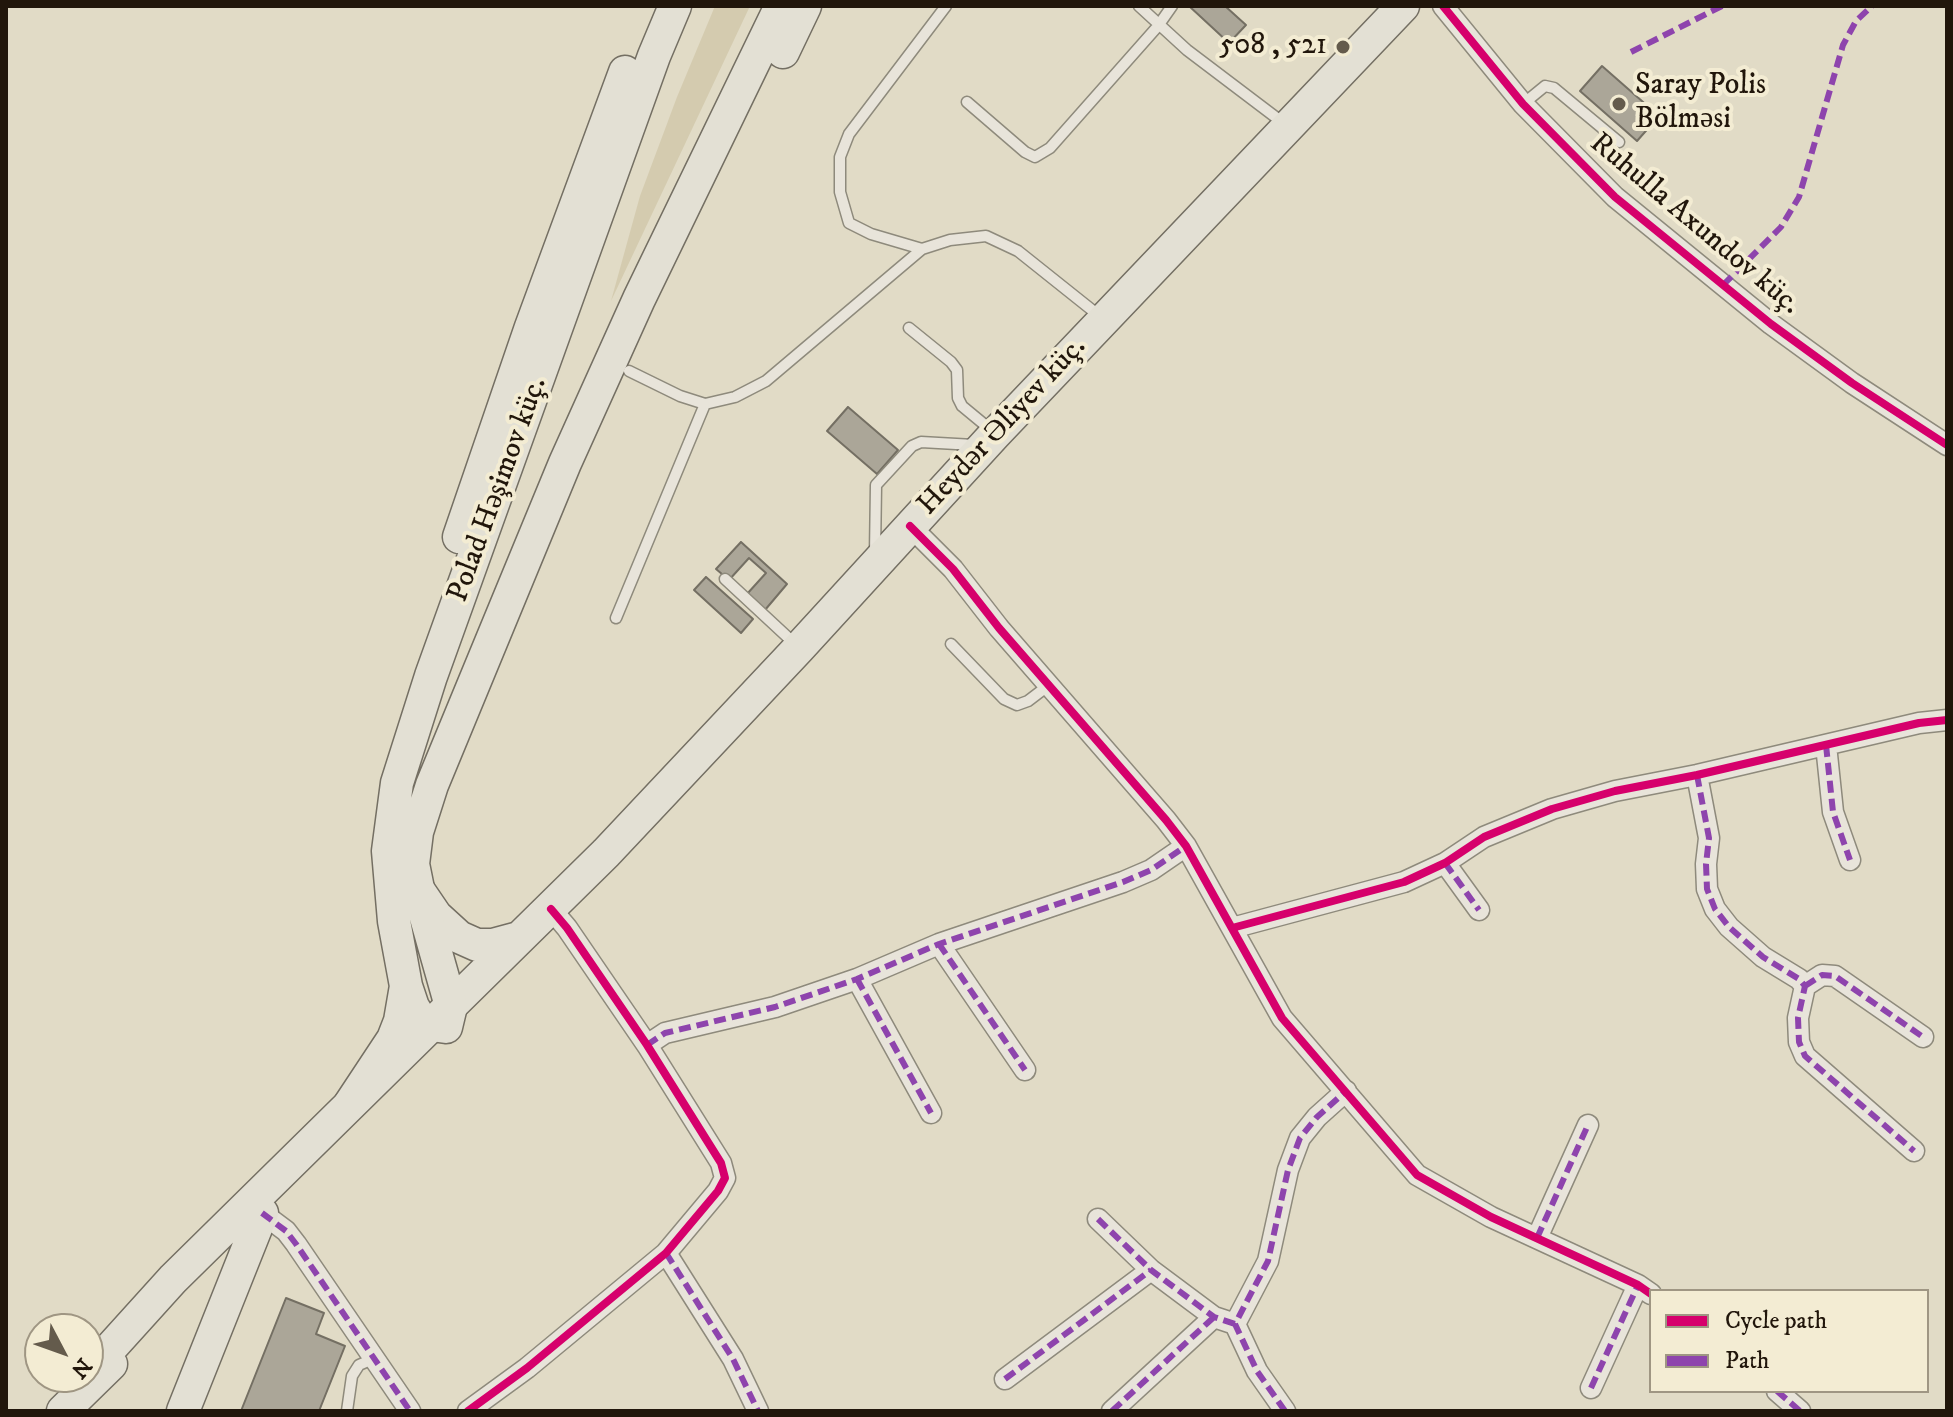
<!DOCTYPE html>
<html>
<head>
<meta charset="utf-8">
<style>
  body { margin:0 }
  #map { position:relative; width:1953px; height:1417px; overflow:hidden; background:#e1dbc6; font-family:"IM FELL DW Pica",serif }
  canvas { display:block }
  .frame { position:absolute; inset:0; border:8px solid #21160b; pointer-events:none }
  .legend { position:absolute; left:1649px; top:1289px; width:280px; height:104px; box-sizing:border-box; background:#f3ecd3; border:2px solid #9f9683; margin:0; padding:10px 14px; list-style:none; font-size:24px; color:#21160b }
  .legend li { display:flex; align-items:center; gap:16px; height:40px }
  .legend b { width:40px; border:2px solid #9f9683 }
  .north { position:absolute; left:24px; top:1313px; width:80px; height:80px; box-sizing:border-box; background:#f3ecd3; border:2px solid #9f9683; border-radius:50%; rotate:131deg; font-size:22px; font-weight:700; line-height:32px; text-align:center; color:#21160b }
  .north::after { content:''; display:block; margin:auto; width:28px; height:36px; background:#645b4c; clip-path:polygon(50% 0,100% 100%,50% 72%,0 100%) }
</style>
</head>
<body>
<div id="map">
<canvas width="1953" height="1417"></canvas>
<div class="frame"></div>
<ul class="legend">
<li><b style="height:10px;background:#d6006c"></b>Cycle path</li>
<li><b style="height:10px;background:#8e44ad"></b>Path</li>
</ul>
<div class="north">N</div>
</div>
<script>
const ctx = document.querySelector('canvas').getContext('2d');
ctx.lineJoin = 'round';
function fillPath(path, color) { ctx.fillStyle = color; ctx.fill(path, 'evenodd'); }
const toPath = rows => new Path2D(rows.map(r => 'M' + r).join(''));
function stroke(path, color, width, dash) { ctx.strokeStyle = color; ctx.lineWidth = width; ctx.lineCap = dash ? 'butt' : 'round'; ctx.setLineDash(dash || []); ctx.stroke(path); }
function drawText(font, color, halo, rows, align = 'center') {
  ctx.font = font + ' "IM FELL DW Pica",serif'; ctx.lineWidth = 8; ctx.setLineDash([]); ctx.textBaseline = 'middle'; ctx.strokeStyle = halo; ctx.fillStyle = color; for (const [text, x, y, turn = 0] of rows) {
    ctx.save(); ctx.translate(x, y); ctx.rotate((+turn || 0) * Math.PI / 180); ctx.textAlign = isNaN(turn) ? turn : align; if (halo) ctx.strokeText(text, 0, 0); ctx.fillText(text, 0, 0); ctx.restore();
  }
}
fillPath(toPath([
  [715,6,750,6,611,301,640,196,677,97]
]), '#d4cbaf');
const building = toPath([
  [1189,6,1225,6,1246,25,1229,43,1189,6],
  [1602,66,1659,116,1637,141,1580,91,1602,66],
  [848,407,898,450,877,474,827,431,848,407],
  [741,542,787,584,765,610,747,594,766,573,749,558,729,580,716,569,741,542],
  [706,577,753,619,741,633,694,590,706,577],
  [286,1298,324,1313,316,1334,345,1346,319,1411,241,1411,286,1298]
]);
fillPath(building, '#aba698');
stroke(building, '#746f63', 2);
const service = toPath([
  [946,6,849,134,840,157,840,192,849,223,871,234,922,249,950,240,986,236,1018,251,1102,318],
  [1139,6,1187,50,1286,125],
  [967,102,1025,152,1035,157,1050,148,1158,26,1172,6],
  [1523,104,1545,86,1554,88,1619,142],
  [909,328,951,362,957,370,958,398,962,406,991,430],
  [629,371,680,396,705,404,735,397,766,381,922,249],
  [875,553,876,485,912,446,921,442,974,445],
  [725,579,795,644],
  [616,618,705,404],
  [951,644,1004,699,1017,705,1028,701,1049,685],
  [347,1411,352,1376,359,1365,375,1358]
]);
const minor = toPath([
  [1443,6,1523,104,1615,197,1771,324,1852,383,1947,445],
  [910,526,953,569,999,628,1166,820,1186,846,1282,1018,1417,1175,1491,1217,1638,1285,1651,1294],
  [1826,745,1833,812,1850,860],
  [1697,775,1709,838,1706,864,1707,889,1715,909,1729,927,1763,957,1799,979,1805,986,1798,1018,1799,1042,1805,1056,1914,1151],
  [1445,863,1479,910],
  [1232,928,1404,882,1445,863,1484,837,1552,809,1615,791,1697,775,1919,723,1947,720],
  [939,944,1025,1070],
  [857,979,931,1113],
  [1805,986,1822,975,1835,976,1923,1037],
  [647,1045,665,1033,775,1007,857,979,939,944,1123,882,1151,870,1186,846],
  [262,1213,286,1231,296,1244,410,1411],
  [1098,1219,1151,1270,1214,1317,1235,1324],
  [1537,1238,1588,1125],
  [666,1253,733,1359,758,1411],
  [1005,1379,1151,1270],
  [1591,1388,1638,1285],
  [1777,1391,1800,1411],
  [468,1411,527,1368,666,1253,718,1191,725,1178,721,1163,647,1045,567,928,551,909],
  [1112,1411,1214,1317],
  [1285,1411,1257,1371,1235,1324,1268,1261,1288,1170,1300,1138,1317,1117,1346,1091]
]);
const primary = toPath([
  [419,891,436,916,459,937,477,945,493,945,519,938],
  [88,1373,173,1279,606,853,799,648,995,434,1403,6],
  [63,1411,111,1364],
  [183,1411,262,1213]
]);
const trunk = toPath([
  [675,6,654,56,431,676,397,783,388,851,394,921,406,986,413,1007,421,1020,431,1025,446,1027,451,1006,418,889,413,864,417,832,432,785,565,463,639,299,781,6],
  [783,52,805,6],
  [459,537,531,327,625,72],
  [350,1104,393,1039,400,1021,406,986]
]);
stroke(service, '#8e8a7c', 13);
stroke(minor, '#8e8a7c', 23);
stroke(primary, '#746f63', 35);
stroke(trunk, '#746f63', 35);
stroke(service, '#e8e4da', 10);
stroke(minor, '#e8e4da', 20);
stroke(primary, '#e3e0d4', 32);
stroke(trunk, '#e3e0d4', 32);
stroke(toPath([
  [1631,52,1722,6],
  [1723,285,1781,227,1799,197,1843,45,1856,21,1872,6],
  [1826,745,1833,812,1850,860],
  [1697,775,1709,838,1706,864,1707,889,1715,909,1729,927,1763,957,1799,979,1805,986,1798,1018,1799,1042,1805,1056,1914,1151],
  [1445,863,1479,910],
  [939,944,1025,1070],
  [857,979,931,1113],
  [1805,986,1822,975,1835,976,1923,1037],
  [647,1045,665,1033,775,1007,857,979,939,944,1123,882,1151,870,1186,846],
  [262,1213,286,1231,296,1244,410,1411],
  [1098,1219,1151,1270,1214,1317,1235,1324],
  [1537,1238,1588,1125],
  [666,1253,733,1359,758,1411],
  [1005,1379,1151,1270],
  [1591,1388,1638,1285],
  [1777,1391,1800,1411],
  [1112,1411,1214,1317],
  [1285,1411,1257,1371,1235,1324,1268,1261,1288,1170,1300,1138,1317,1117,1346,1091]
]), '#8e44ad', 6, [12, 6]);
stroke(toPath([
  [1443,6,1523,104,1615,197,1771,324,1852,383,1947,445],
  [910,526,953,569,999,628,1166,820,1186,846,1282,1018,1417,1175,1491,1217,1638,1285,1651,1294],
  [1232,928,1404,882,1445,863,1484,837,1552,809,1615,791,1697,775,1919,723,1947,720],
  [468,1411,527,1368,666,1253,718,1191,725,1178,721,1163,647,1045,567,928,551,909]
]), '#d6006c', 8);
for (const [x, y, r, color] of [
  [1343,47,8,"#645b4c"],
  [1619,104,8,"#645b4c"]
]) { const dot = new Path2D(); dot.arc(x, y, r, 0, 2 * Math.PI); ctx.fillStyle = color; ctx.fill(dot); stroke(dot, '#f3ecd3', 3); }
drawText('30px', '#21160b', '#f3ecd3', [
  ["508 , 521",1327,47],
  ["Saray Polis",1635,87,"left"],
  ["Bölməsi",1635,121,"left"]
], 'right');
drawText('30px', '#21160b', '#f3ecd3', [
  ["Ruhulla Axundov küç.",1694,225,40],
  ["Heydər Əliyev küç.",1003,427,-47],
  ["Polad Həşimov küç.",499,490,-70]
]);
</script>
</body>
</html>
